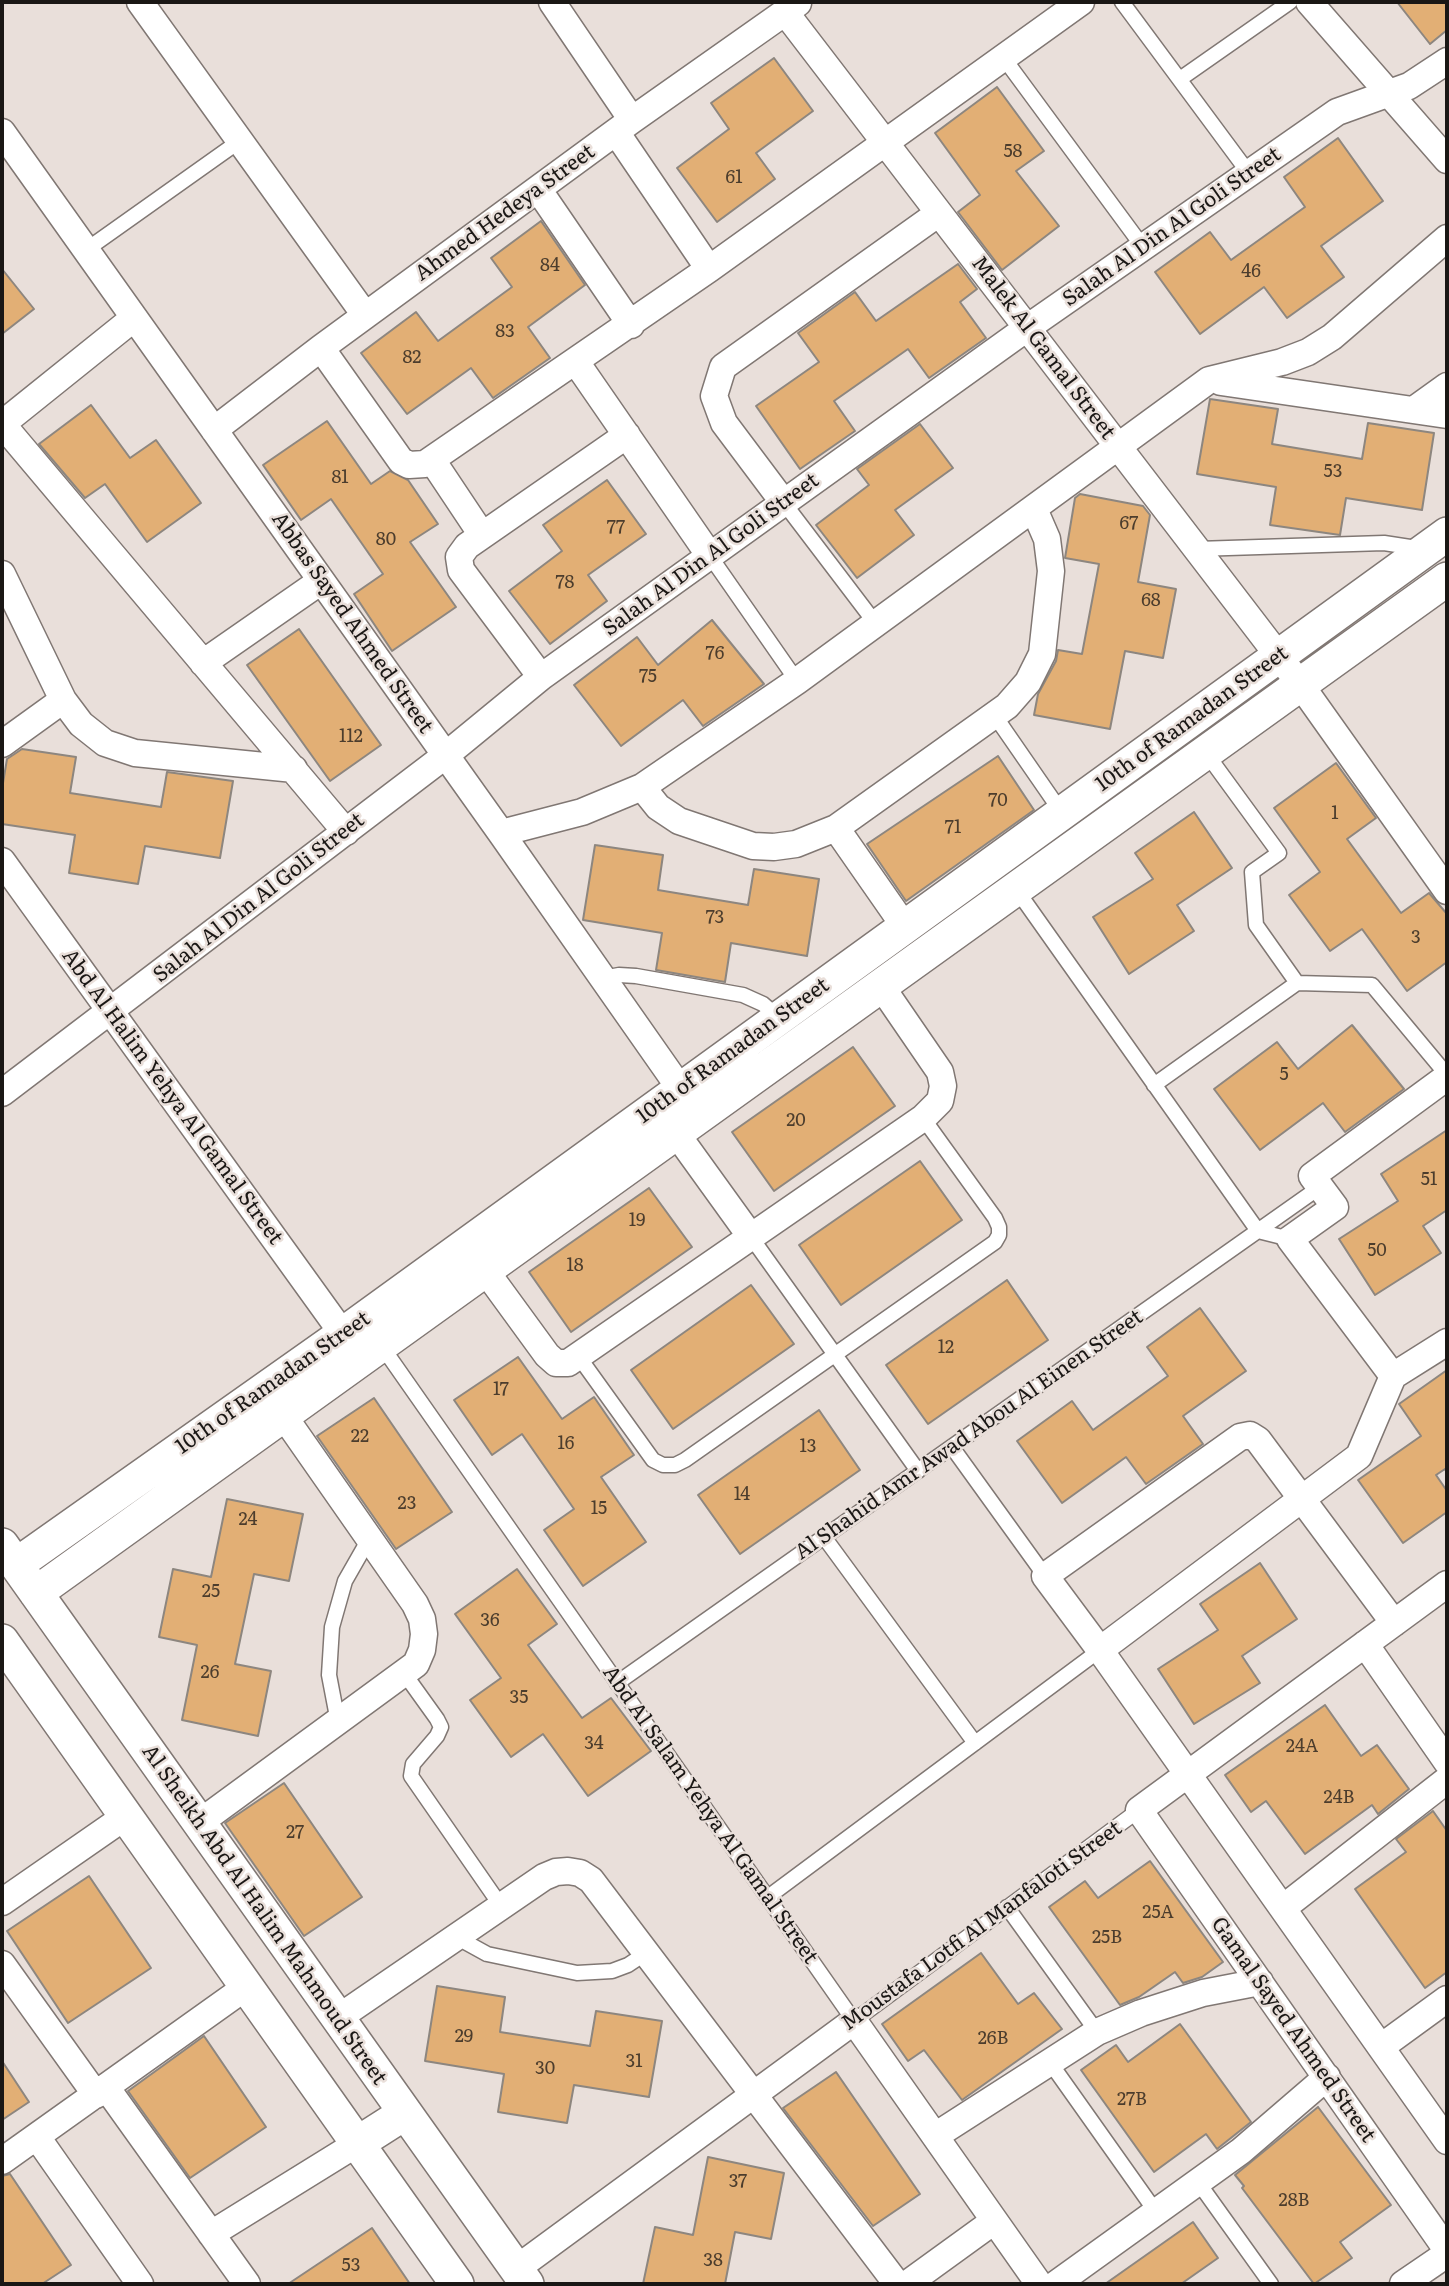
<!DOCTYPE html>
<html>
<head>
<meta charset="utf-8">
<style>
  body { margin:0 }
  #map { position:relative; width:1449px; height:2286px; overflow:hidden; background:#e9dfda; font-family:Literata,serif }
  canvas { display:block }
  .frame { position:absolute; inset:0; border:4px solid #1a1715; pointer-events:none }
</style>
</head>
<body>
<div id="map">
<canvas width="1449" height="2286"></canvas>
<div class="frame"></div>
</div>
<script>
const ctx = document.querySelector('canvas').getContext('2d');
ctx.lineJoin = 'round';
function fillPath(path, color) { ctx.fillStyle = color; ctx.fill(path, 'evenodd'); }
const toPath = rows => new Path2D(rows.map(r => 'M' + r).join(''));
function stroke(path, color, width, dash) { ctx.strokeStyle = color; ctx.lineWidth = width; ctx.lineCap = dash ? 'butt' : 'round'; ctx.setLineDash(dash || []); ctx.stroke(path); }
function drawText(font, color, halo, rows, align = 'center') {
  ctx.font = font + ' Literata,serif'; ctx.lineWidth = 5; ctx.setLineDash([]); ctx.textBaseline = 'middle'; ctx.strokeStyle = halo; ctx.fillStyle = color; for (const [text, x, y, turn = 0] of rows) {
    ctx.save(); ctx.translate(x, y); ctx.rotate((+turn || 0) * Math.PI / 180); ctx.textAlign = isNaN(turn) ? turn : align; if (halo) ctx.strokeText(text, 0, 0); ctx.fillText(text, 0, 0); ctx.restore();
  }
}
const building = toPath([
  [1397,2,1447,2,1447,30,1430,44,1397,2],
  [774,58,813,111,756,153,775,179,717,222,677,168,729,129,711,103,774,58],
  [997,87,1044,151,1016,171,1059,226,1002,270,958,212,980,195,935,133,997,87],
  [1338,138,1383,201,1321,246,1344,277,1287,318,1264,287,1200,334,1155,272,1210,232,1231,260,1305,207,1284,177,1338,138],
  [541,221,585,285,528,327,550,358,493,398,471,368,407,414,361,353,416,312,438,341,512,287,491,258,541,221],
  [958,264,977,289,960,302,986,338,929,378,908,349,834,401,855,431,800,469,756,406,819,362,798,333,855,292,876,321,958,264],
  [2,269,34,309,2,334,2,269],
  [1210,399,1278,409,1272,444,1362,459,1368,423,1434,433,1422,510,1346,498,1340,535,1270,525,1276,487,1197,474,1210,399],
  [91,405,130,458,156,440,201,503,147,542,105,484,85,498,39,444,91,405],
  [327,421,371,484,390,471,408,480,438,524,410,542,456,607,392,651,354,594,383,574,331,499,301,520,263,465,327,421],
  [920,424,953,468,895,510,914,535,857,578,816,525,869,485,857,469,920,424],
  [607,480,646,534,588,575,607,601,550,644,509,591,562,551,543,525,607,480],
  [1080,494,1143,506,1150,515,1138,582,1176,589,1163,658,1125,651,1110,729,1034,715,1038,694,1056,661,1058,650,1082,654,1099,564,1065,558,1075,498,1080,494],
  [712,620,764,684,703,726,683,700,621,746,574,685,637,637,658,665,712,620],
  [299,629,381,745,330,781,247,665,299,629],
  [22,749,76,757,70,793,161,807,167,772,233,781,220,858,145,846,138,884,69,873,75,835,2,824,2,789,7,759,22,749],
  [998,756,1034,810,906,901,867,844,998,756],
  [1336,763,1376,818,1347,839,1401,913,1429,893,1447,914,1447,962,1407,991,1362,929,1330,951,1289,895,1320,872,1274,808,1336,763],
  [1194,812,1232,868,1177,905,1194,931,1129,974,1093,917,1153,879,1135,853,1194,812],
  [595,845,663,855,658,890,748,905,754,869,819,879,807,956,731,943,725,982,656,970,662,933,583,920,595,845],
  [1352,1025,1404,1089,1345,1132,1323,1103,1260,1150,1214,1089,1277,1042,1298,1069,1352,1025],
  [853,1047,895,1106,774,1191,732,1132,853,1047],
  [1447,1130,1447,1210,1423,1226,1441,1253,1375,1295,1339,1239,1398,1201,1381,1174,1447,1130],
  [920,1161,962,1220,841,1305,799,1245,920,1161],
  [649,1188,692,1247,571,1332,529,1272,649,1188],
  [1007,1280,1048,1340,928,1424,886,1365,1007,1280],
  [751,1285,794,1344,673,1429,631,1370,751,1285],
  [1200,1308,1246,1371,1183,1416,1203,1444,1146,1484,1126,1457,1062,1503,1017,1441,1072,1401,1093,1430,1168,1376,1147,1347,1200,1308],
  [518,1357,562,1419,594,1397,634,1455,601,1477,646,1542,583,1586,544,1530,574,1509,522,1434,492,1455,454,1400,518,1357],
  [1447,1370,1447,1473,1445,1469,1436,1475,1447,1491,1447,1512,1403,1543,1358,1480,1421,1436,1399,1404,1447,1370],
  [374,1398,452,1512,396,1549,317,1436,374,1398],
  [819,1410,860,1470,740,1554,698,1495,819,1410],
  [227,1499,303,1514,289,1581,254,1574,235,1664,271,1671,258,1736,182,1720,197,1645,159,1637,173,1569,211,1577,227,1499],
  [1260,1563,1297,1619,1242,1656,1260,1683,1194,1724,1158,1669,1218,1630,1200,1604,1260,1563],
  [517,1569,557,1624,528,1645,582,1718,611,1698,651,1751,588,1796,543,1734,511,1757,470,1700,501,1678,455,1614,517,1569],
  [1325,1705,1361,1756,1377,1745,1409,1789,1378,1814,1372,1805,1305,1854,1266,1801,1251,1812,1225,1775,1325,1705],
  [284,1783,362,1897,304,1936,225,1823,284,1783],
  [1433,1811,1447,1831,1447,1972,1425,1988,1355,1889,1406,1852,1396,1839,1433,1811],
  [1150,1861,1223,1962,1202,1977,1183,1983,1175,1972,1139,1997,1120,2005,1049,1907,1085,1881,1098,1898,1150,1861],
  [89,1876,151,1968,68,2023,7,1931,89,1876],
  [981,1953,1018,2004,1034,1993,1062,2029,962,2100,924,2050,908,2061,882,2024,981,1953],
  [437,1986,505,1997,500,2032,590,2046,596,2011,662,2021,649,2097,574,2085,567,2123,498,2112,504,2074,425,2061,437,1986],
  [1180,2024,1251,2122,1217,2149,1206,2134,1154,2172,1081,2070,1116,2045,1128,2062,1180,2024],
  [204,2036,266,2127,190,2178,128,2091,204,2036],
  [2,2061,29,2102,2,2120,2,2061],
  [836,2072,920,2194,873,2226,783,2108,836,2072],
  [1318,2107,1391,2205,1340,2242,1352,2258,1314,2284,1242,2188,1244,2186,1235,2175,1318,2107],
  [708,2157,784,2173,771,2239,735,2232,725,2284,643,2284,655,2227,693,2235,708,2157],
  [10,2174,71,2265,42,2284,2,2284,2,2176,10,2174],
  [1193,2222,1218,2258,1181,2284,1105,2284,1193,2222],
  [372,2228,410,2284,288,2284,372,2228]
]);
fillPath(building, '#e2af75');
stroke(building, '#8d867f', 2);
const service = toPath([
  [1122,2,1248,172],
  [1003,57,1143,247],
  [1180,79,1290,2],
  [86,250,241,140],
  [784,503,876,624],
  [1197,549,1384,543,1410,547,1420,552],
  [710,556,797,681],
  [995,716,1062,813],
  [1016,889,1258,1231,1290,1239],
  [603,978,619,975,636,976,743,995,763,1004,779,1018],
  [1297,983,1372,985,1447,1075],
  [1154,1085,1297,983,1256,925,1252,872,1279,853,1206,753],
  [751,1237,918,1471],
  [381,1345,854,2021,1139,1810],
  [579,1357,653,1460,663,1465,675,1465,685,1460,995,1242,999,1235,999,1227,995,1218,923,1118],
  [952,1447,1045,1576],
  [824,1537,975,1743],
  [404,1673,437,1719,441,1727,437,1736,413,1764,411,1776,501,1906],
  [617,1683,1320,1187],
  [338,1722,329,1675,332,1627,345,1581,369,1539],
  [768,1897,1100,1650],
  [1007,1907,1097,2032],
  [458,1935,467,1943,487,1954,577,1973,612,1971,628,1965,646,1953],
  [1049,2061,1156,2212],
  [1198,2182,1271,2284]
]);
const minor = toPath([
  [140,2,365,315],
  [552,2,632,120],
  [1309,2,1447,160],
  [785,12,1300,684,1447,891],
  [2,132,501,833,691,1104],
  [616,132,709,269],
  [538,189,631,325],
  [321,348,401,461,409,465,425,464,709,269,1081,2],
  [576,362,710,556],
  [1221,382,1447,415],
  [1415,409,1447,386],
  [2,424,346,832],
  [2,424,134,318],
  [214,430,321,348,632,120,798,3],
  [432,460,482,535],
  [784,503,724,423,714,396,723,367,939,213],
  [2,574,63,700,81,724,105,743,135,753,294,769],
  [203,663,321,581],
  [541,677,461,570,459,557,467,546,627,435],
  [2,744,63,700],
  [642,787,658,807,679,821,753,846,774,847,796,844,836,828,1007,706,1028,682,1042,654,1051,571,1047,539,1034,509],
  [836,828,905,927],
  [501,833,582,812,642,787,797,681,1209,380,1282,362,1308,352,1332,337,1447,238],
  [2,861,343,1334],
  [2,1093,446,755,541,677,1027,328,1337,112,1409,86,1447,61],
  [676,1133,751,1237],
  [485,1270,547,1355,556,1363,568,1363,923,1118,940,1101,943,1086,940,1072,881,986],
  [1393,1376,1290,1239,1335,1207,1312,1176,1447,1077],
  [1447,1584,1139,1810,1447,2250],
  [1394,1623,1258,1440,1250,1435,1240,1437,1045,1576,1100,1650,1447,2141],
  [1365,1644,1447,1762],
  [1100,1650,1359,1456,1393,1376,1447,1342],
  [199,1823,416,1664,422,1650,424,1634,422,1619,415,1604,283,1415],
  [2,1902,126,1816],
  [1283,1908,1447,1780],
  [2,1964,96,2095],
  [338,2018,544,1877,556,1872,568,1871,580,1873,591,1880,897,2284],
  [1381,2047,1447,1999],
  [106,2087,247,2284],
  [935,2136,1097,2032,1141,2013,1203,1993,1260,1982],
  [37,2137,140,2284],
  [2,2161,246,1987],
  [211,2234,358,2143],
  [516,2269,854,2021,1039,2284],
  [907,2284,994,2221],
  [1056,2284,1241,2151,1327,2077],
  [1403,2284,1447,2254]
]);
const tertiary = toPath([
  [2,1545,527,2284],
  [16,1565,343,1334,1447,534],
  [36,1593,1447,579],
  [2,1641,457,2284],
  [358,2143,405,2113]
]);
stroke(service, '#807773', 17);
stroke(minor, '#807773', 29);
stroke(tertiary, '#807773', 36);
stroke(service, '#fff', 14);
stroke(minor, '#fff', 26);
stroke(tertiary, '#fff', 33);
drawText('18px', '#4c3d2d', null, [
  ["58",1013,152],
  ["61",734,178],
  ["84",550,266],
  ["46",1251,272],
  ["83",505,332],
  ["82",412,358],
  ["53",1333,472],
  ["81",340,478],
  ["67",1129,524],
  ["77",616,528],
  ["80",386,540],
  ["78",565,583],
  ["68",1151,601],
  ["76",715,654],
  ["75",648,677],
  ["112",351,737],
  ["70",998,801],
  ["1",1335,814],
  ["71",953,828],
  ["73",715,918],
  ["3",1416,938],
  ["5",1284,1075],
  ["20",796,1121],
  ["51",1429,1180],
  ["19",637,1221],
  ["50",1377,1251],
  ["18",575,1266],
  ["12",946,1348],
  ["17",501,1390],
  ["22",360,1437],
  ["16",566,1444],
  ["13",808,1447],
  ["14",742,1495],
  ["23",407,1504],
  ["15",599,1509],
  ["24",248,1520],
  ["25",211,1592],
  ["36",490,1621],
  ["26",210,1673],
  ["35",519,1698],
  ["34",594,1744],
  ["24A",1302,1747],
  ["24B",1339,1798],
  ["27",295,1833],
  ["25A",1158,1913],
  ["25B",1107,1938],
  ["29",464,2037],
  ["26B",993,2039],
  ["31",634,2062],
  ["30",545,2069],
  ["27B",1132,2100],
  ["37",738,2182],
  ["28B",1294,2201],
  ["38",713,2261],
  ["53",351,2266]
]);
drawText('21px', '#1a1715', '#e9dfda', [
  ["Ahmed Hedeya Street",505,213,-36],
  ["Salah Al Din Al Goli Street",1172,227,-35],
  ["Malek Al Gamal Street",1043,348,53],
  ["Salah Al Din Al Goli Street",711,555,-36],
  ["Abbas Sayed Ahmed Street",352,623,55],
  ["10th of Ramadan Street",1192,719,-36],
  ["Salah Al Din Al Goli Street",259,898,-38],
  ["10th of Ramadan Street",733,1051,-36],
  ["Abd Al Halim Yehya Al Gamal Street",172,1097,54],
  ["10th of Ramadan Street",273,1383,-35],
  ["Al Shahid Amr Awad Abou Al Einen Street",969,1435,-35],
  ["Abd Al Salam Yehya Al Gamal Street",710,1815,55],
  ["Al Sheikh Abd Al Halim Mahmoud Street",264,1915,55],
  ["Moustafa Lotfi Al Manfaloti Street",982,1926,-36],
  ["Gamal Sayed Ahmed Street",1293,2030,55]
]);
</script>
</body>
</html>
